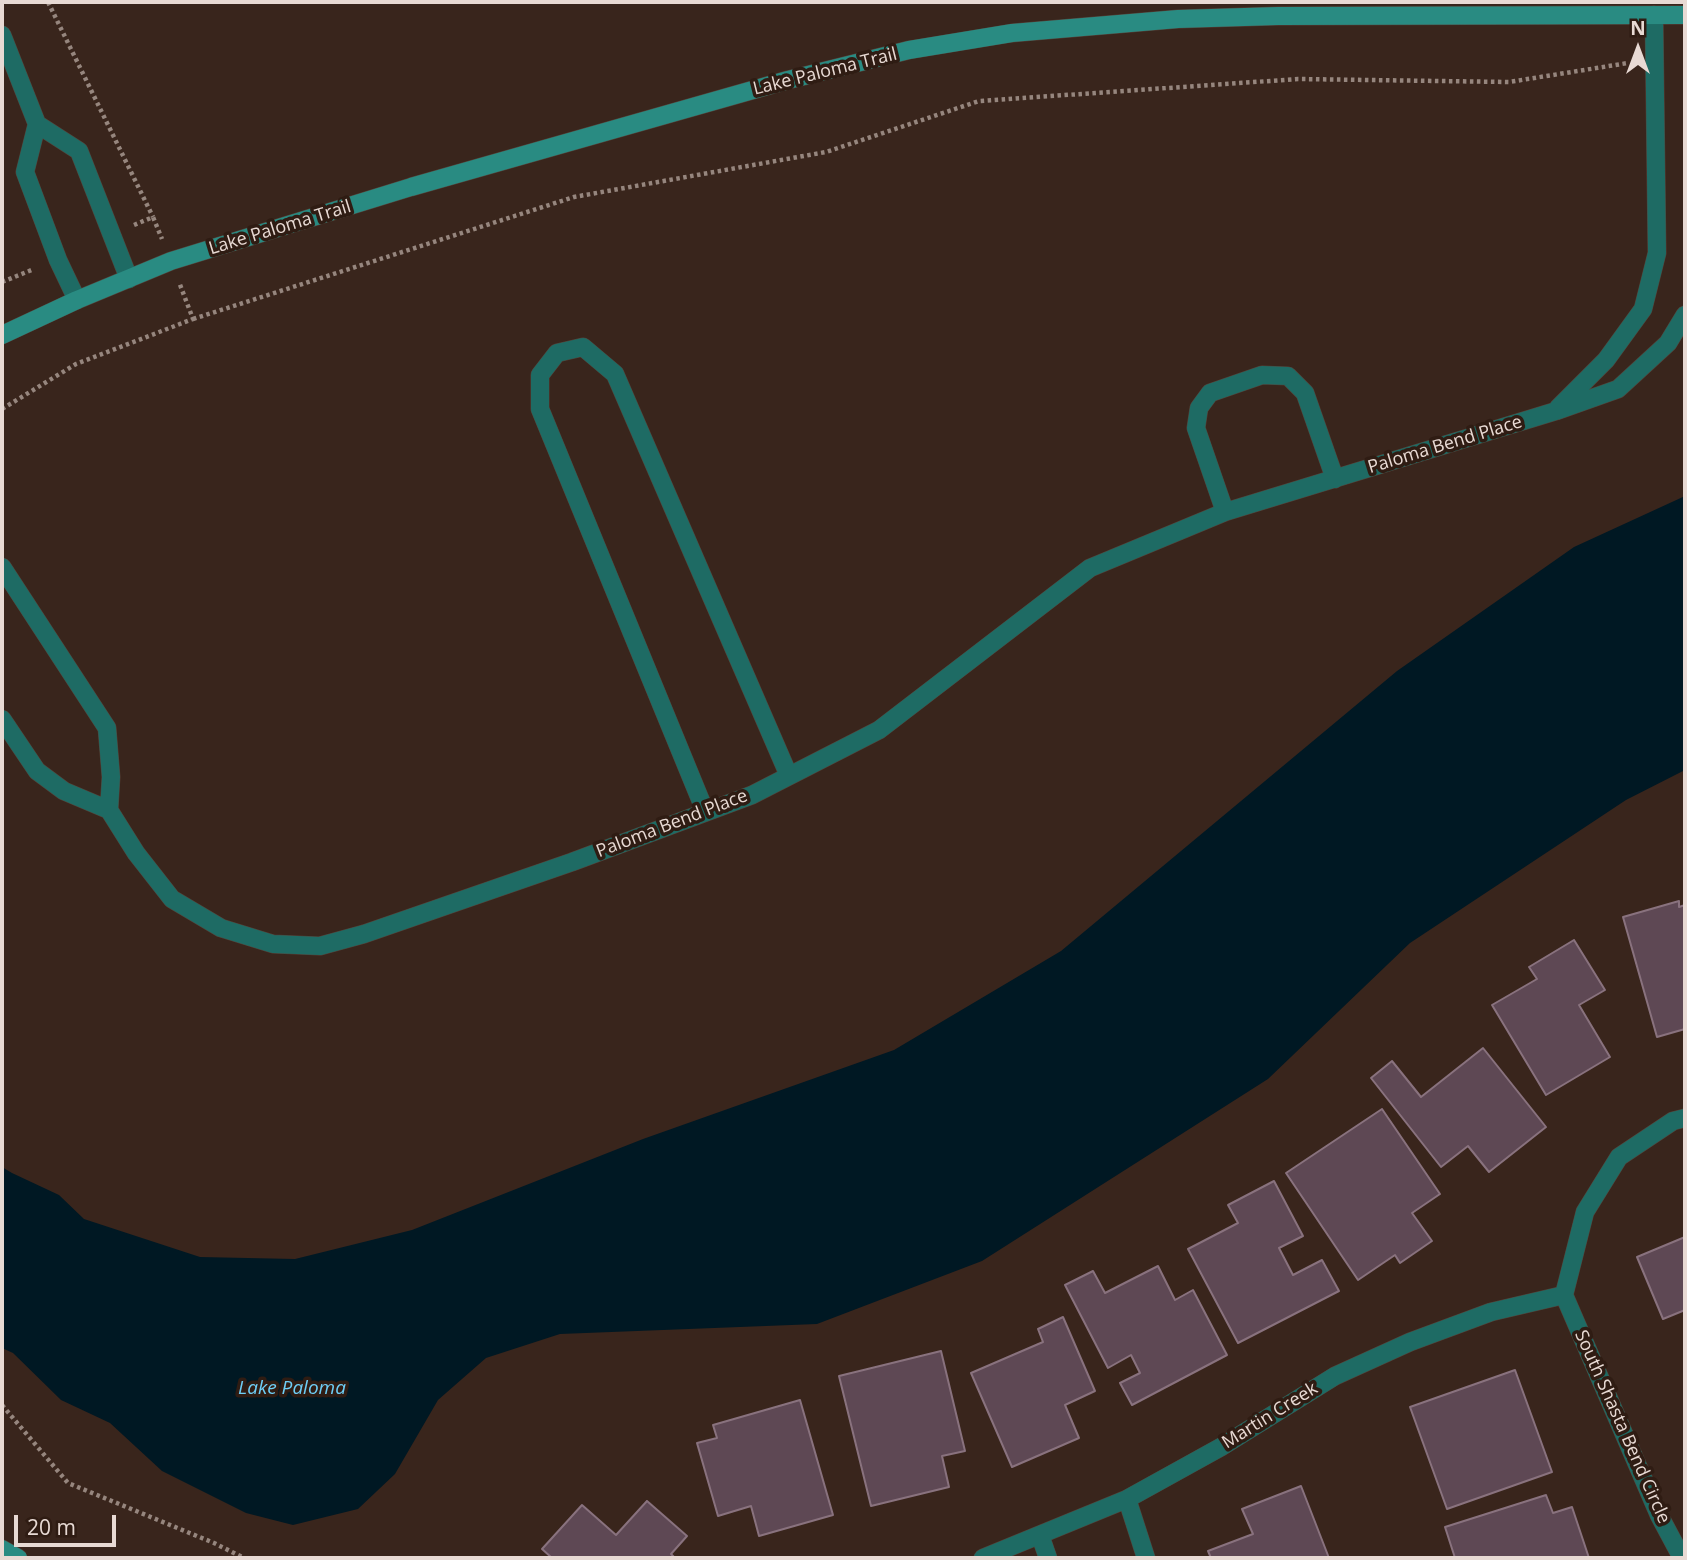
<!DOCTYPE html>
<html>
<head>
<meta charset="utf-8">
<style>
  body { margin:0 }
  #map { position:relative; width:1687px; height:1560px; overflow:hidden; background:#39251c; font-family:"Open Sans",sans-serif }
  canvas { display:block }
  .frame { position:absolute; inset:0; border:4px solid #e8dad4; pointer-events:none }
  .north { position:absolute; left:1603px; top:14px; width:70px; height:70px; -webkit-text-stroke:5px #2f1c13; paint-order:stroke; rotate:0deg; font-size:19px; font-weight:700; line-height:28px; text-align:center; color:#e8dad4 }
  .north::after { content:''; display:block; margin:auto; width:24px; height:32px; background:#e8dad4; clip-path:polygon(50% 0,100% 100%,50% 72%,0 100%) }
  .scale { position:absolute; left:14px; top:1515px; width:102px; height:32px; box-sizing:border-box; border:4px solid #e8dad4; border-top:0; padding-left:9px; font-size:21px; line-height:24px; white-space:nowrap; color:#e8dad4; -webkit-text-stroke:5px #2f1c13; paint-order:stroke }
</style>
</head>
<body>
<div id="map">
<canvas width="1687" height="1560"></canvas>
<div class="frame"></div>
<div class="north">N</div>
<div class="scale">20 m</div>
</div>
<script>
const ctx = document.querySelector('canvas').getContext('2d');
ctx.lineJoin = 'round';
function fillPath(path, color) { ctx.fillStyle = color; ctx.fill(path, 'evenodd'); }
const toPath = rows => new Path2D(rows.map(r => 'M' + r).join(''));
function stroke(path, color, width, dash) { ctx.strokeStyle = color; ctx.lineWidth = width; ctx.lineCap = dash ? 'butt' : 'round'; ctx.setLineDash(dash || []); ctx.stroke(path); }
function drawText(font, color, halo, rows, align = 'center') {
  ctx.font = font + ' "Open Sans",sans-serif'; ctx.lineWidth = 7; ctx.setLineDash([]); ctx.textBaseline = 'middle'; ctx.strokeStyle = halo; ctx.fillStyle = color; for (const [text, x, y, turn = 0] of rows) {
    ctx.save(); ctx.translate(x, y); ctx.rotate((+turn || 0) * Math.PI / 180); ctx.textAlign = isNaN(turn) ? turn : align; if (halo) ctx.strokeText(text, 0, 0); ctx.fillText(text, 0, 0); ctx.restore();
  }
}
fillPath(toPath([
  [1685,496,1685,770,1626,800,1410,943,1268,1079,982,1261,817,1324,560,1334,486,1358,438,1400,395,1474,358,1509,293,1525,246,1513,162,1471,110,1423,61,1400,13,1353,2,1348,2,1167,12,1173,59,1195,84,1219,200,1257,295,1259,412,1230,643,1139,894,1050,1061,951,1397,671,1574,547]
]), '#001823');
const building = toPath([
  [1679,901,1679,907,1685,905,1685,1029,1657,1037,1623,917,1679,901],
  [1574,940,1605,990,1579,1005,1610,1057,1546,1095,1492,1005,1537,979,1529,967,1574,940],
  [1483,1048,1546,1127,1489,1172,1468,1146,1441,1167,1371,1078,1392,1061,1421,1097,1483,1048],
  [1382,1109,1440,1194,1412,1213,1432,1241,1400,1263,1395,1255,1358,1280,1286,1173,1382,1109],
  [1274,1181,1303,1236,1279,1248,1293,1275,1322,1260,1339,1291,1238,1343,1188,1249,1238,1223,1228,1205,1274,1181],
  [1685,1237,1685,1310,1663,1319,1637,1257,1685,1237],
  [1158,1266,1175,1300,1193,1290,1227,1355,1132,1405,1120,1383,1140,1373,1131,1355,1108,1368,1065,1285,1093,1271,1105,1293,1158,1266],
  [1063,1317,1095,1391,1065,1405,1079,1438,1012,1467,971,1373,1043,1342,1038,1329,1063,1317],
  [941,1351,965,1451,942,1456,949,1487,871,1506,839,1376,941,1351],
  [1515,1370,1552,1472,1447,1509,1410,1407,1515,1370],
  [800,1400,833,1515,759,1536,751,1506,718,1516,697,1443,717,1438,713,1425,800,1400],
  [1301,1486,1329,1558,1211,1558,1208,1551,1253,1534,1242,1509,1301,1486],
  [1546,1495,1553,1513,1572,1507,1589,1558,1455,1558,1445,1527,1546,1495],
  [647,1501,687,1536,671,1554,675,1558,552,1558,542,1549,582,1505,616,1535,647,1501]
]);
fillPath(building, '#5e4854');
stroke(building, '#89727e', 2);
const street = toPath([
  [2,35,37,124,25,172,58,260,77,300],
  [37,124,79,151,129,279],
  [1558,408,1606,360,1643,309,1657,253,1654,15],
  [1225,512,1196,428,1199,408,1210,393,1262,375,1288,376,1305,393,1335,479],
  [2,567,107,728,111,777,109,810,64,791,37,771,2,719],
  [109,810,136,853,172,899,221,928,273,944,320,946,364,934,572,862,752,795,879,730,1090,568,1225,512,1556,411,1618,389,1668,343,1685,315],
  [705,811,540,409,540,375,557,353,583,347,615,374,789,776],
  [1564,1295,1659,1515,1682,1558],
  [1564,1295,1585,1212,1619,1157,1673,1121,1685,1118],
  [1127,1499,1146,1558],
  [1040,1535,1048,1558],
  [983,1558,1127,1499,1221,1447,1335,1376,1410,1342,1491,1312,1564,1295]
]);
const secondary = toPath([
  [2,335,77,300,171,261,411,187,788,80,909,50,1012,33,1178,19,1278,16,1685,15],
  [2,1549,18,1558]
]);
stroke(street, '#554239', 19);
stroke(secondary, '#554239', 19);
stroke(toPath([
  [48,2,153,217],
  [134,225,153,217,162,239],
  [2,282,34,269],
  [193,319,574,197,826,152,979,101,1298,79,1509,82,1628,63],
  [2,409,76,364,193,319,179,282],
  [2,1405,68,1483,214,1543,244,1558]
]), '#96867e', 4.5, [3.5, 3.5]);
stroke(street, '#1e6b64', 18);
stroke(secondary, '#298b82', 18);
drawText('18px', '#e8dad4', '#2f1c13', [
  ["Lake Paloma Trail",825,72,-14],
  ["Lake Paloma Trail",280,228,-17],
  ["Paloma Bend Place",1445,445,-17],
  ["Paloma Bend Place",672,824,-21],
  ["Martin Creek",1270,1416,-32],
  ["South Shasta Bend Circle",1622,1427,66]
]);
drawText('italic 19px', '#6ecef6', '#2f1c13', [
  ["Lake Paloma",292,1389]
]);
</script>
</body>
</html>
